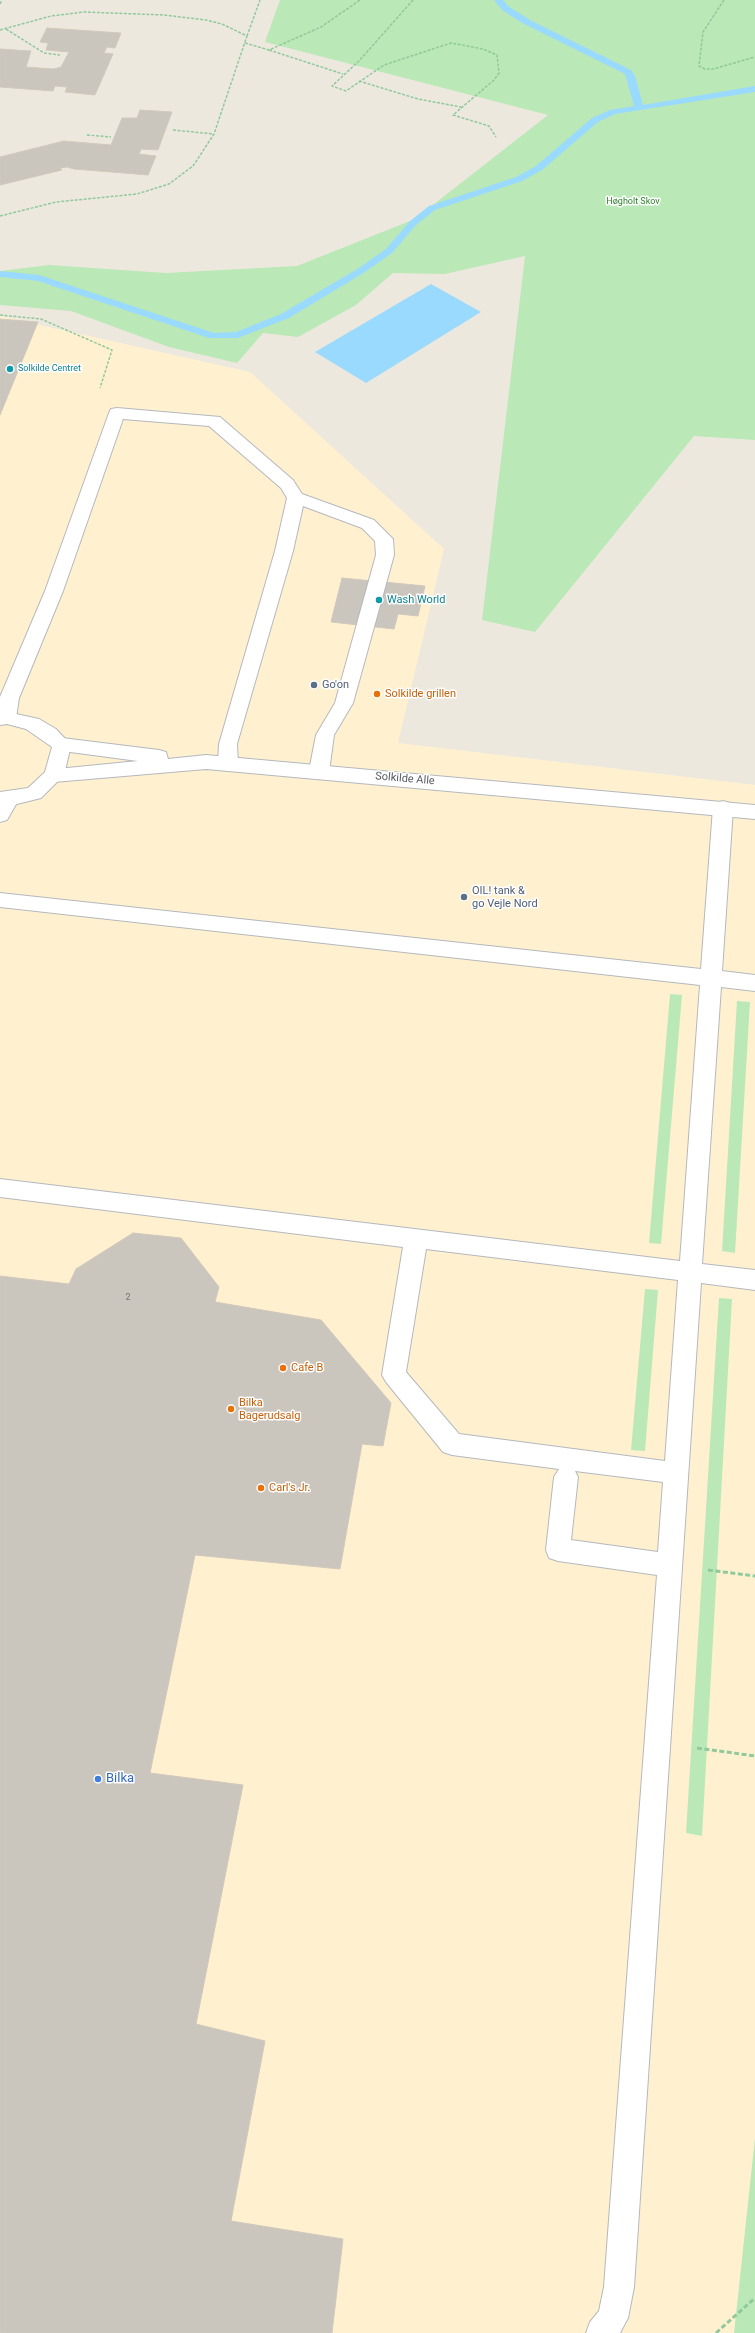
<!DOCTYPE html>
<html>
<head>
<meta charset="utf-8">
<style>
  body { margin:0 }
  canvas { display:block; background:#ede8de }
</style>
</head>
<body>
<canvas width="755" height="2333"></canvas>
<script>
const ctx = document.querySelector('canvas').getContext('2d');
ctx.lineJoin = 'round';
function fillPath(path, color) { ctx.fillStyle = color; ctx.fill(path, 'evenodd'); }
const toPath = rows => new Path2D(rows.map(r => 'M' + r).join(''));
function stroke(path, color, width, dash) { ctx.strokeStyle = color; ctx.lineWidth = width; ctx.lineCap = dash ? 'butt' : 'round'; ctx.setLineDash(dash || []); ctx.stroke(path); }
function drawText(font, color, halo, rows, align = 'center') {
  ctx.font = font + ' Roboto,sans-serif'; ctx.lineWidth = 3; ctx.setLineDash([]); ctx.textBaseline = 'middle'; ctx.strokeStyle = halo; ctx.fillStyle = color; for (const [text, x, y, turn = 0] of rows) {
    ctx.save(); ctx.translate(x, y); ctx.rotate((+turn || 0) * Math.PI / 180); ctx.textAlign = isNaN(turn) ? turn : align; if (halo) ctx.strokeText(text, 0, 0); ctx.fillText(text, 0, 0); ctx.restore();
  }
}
fillPath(toPath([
  [0,316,250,372,444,549,398,743,755,785,755,2333,0,2333]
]), '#fff1d0');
fillPath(toPath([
  [280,0,755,0,755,440,694,436,535,632,482,620,525,256,445,274,393,273,356,305,298,337,263,333,237,363,169,347,71,311,0,305,0,271,49,265,166,273,297,266,415,219,548,115,265,42],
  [670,994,682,995,661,1244,649,1243],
  [737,1001,750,1002,735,1253,722,1251],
  [645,1289,658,1290,645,1451,631,1450],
  [719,1298,732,1299,702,1836,686,1833],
  [755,2138,755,2333,734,2333]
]), '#bae8b7');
fillPath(toPath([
  [431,284,481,312,366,383,315,352]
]), '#9bdaff');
fillPath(toPath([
  [494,0,503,0,508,6,530,20,631,70,635,76,643,105,755,86,755,92,615,114,598,122,542,170,522,181,435,210,416,225,392,253,365,272,289,318,238,338,209,338,38,281,0,277,0,271,39,275,214,333,236,332,281,314,359,268,386,249,410,221,429,206,516,177,536,166,592,118,610,110,634,106,625,74,524,24,502,10,494,0]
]), '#9bdaff');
const building = toPath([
  [47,28,121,33,115,48,107,47,104,53,113,54,95,95,65,92,67,87,55,86,53,91,0,87,0,49,31,51,26,67,54,69,61,67,69,52,46,50,48,43,40,42,47,28],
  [140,110,172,112,158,150,141,149,139,154,156,156,148,175,74,169,67,167,60,168,62,170,0,185,0,157,64,141,111,145,122,118,137,118,140,110],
  [0,319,38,322,0,415,0,319],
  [342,578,425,586,418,616,398,614,394,629,331,622,342,578],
  [133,1233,181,1238,219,1287,215,1302,321,1320,391,1403,383,1446,362,1444,340,1569,195,1555,150,1773,243,1785,196,2024,265,2041,231,2221,343,2239,332,2333,0,2333,0,1276,69,1284,76,1269,133,1233]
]);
fillPath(building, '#cac5bd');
stroke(building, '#d2c9bc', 1);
const service = toPath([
  [117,408,220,417,293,480,302,494,374,520,393,539,394,555,353,703,334,735,329,771,326,776,319,778,312,776,309,771,316,735,335,703,376,555,375,541,362,528,303,506,293,551,237,744,238,764,235,769,228,771,221,769,218,764,219,744,275,551,287,498,281,488,209,426,123,419,63,591,19,698,16,718,14,723,7,724,0,722,0,697,45,591,109,413,111,409,117,408],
  [9,792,16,794,19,799,7,820,0,822,0,798,2,794,9,792],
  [723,801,730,803,733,808,722,971,755,975,755,991,721,987,702,1264,755,1270,755,1290,701,1283,634,2287,628,2318,620,2333,586,2333,590,2322,599,2311,604,2287,657,1575,558,1561,549,1558,546,1550,554,1477,559,1469,452,1455,443,1452,386,1382,382,1375,403,1247,0,1197,0,1179,680,1261,700,985,0,907,0,893,701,969,713,808,716,803,723,801],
  [426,1249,678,1280,665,1461,459,1434,406,1372,426,1249],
  [575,1471,663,1482,658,1552,571,1540,578,1477,575,1471]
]);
const minor = toPath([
  [62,738,159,750,166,752,168,759,206,755,755,805,755,819,206,769,54,782,47,780,44,775,47,770,138,761,55,750,53,745,55,740,62,738]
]);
const tertiary = toPath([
  [7,712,39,719,56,729,71,745,64,775,41,798,9,806,0,806,0,792,28,788,45,772,52,747,26,729,7,724,0,725,0,713,7,712]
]);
stroke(service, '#b4b8bd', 2);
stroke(minor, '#b4b8bd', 2);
stroke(tertiary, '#b4b8bd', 2);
stroke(toPath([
  [413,0,359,61,332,86,346,91,384,65,451,43,483,49,497,55,499,73,494,80,453,115,489,126,496,137],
  [724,0,703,32,699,66,705,69,713,69,755,57],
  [0,4,2,0],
  [6,29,44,53,60,55],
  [0,30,51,16,84,12,164,15,206,20,222,24,247,36,214,134,193,166,169,184,137,194,56,202,0,216],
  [247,36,260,0],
  [245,43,269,50,321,27,360,0],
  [269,50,343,74],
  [359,81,418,99,461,107],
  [173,130,214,134],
  [87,135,111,137],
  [0,315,41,319,112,350,100,388]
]), '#90c99c', 1.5, [3, 1.5]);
stroke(toPath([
  [708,1570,755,1576],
  [697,1748,755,1756],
  [716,2333,755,2298]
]), '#90c99c', 3, [5, 2.5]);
fillPath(service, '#fff');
fillPath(minor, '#fff');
fillPath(tertiary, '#fff');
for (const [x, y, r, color] of [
  [10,369,4,"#0f9aa8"],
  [379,600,4,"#0f9aa8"],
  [314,685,4,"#5c6f8a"],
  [377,694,4,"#e8710a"],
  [464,897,4,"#5c6f8a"],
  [283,1368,4,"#e8710a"],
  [231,1409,4,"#e8710a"],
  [261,1488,4,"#e8710a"],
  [98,1779,4,"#3f7fe0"]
]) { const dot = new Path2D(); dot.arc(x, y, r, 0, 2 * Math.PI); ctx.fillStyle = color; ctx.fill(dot); stroke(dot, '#fff', 1.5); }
drawText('9px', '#2d852b', '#fff', [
  ["Høgholt Skov",633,202]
]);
drawText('9px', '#0d838f', '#fff', [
  ["Solkilde Centret",18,369]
], 'left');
drawText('9px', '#747678', null, [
  ["2",128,1298]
]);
drawText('11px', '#0d838f', '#fff', [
  ["Wash World",387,600]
], 'left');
drawText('11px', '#4e5e75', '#fff', [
  ["Go'on",322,685],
  ["OIL! tank &",472,891],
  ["go Vejle Nord",472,904]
], 'left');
drawText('11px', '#c56008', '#fff', [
  ["Solkilde grillen",385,694],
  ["Cafe B",291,1368],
  ["Bilka",239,1403],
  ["Bagerudsalg",239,1416],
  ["Carl's Jr.",269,1488]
], 'left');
drawText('11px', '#575c61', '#fff', [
  ["Solkilde Alle",405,779,5]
]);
drawText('13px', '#366cbe', '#fff', [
  ["Bilka",106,1779]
], 'left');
</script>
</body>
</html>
